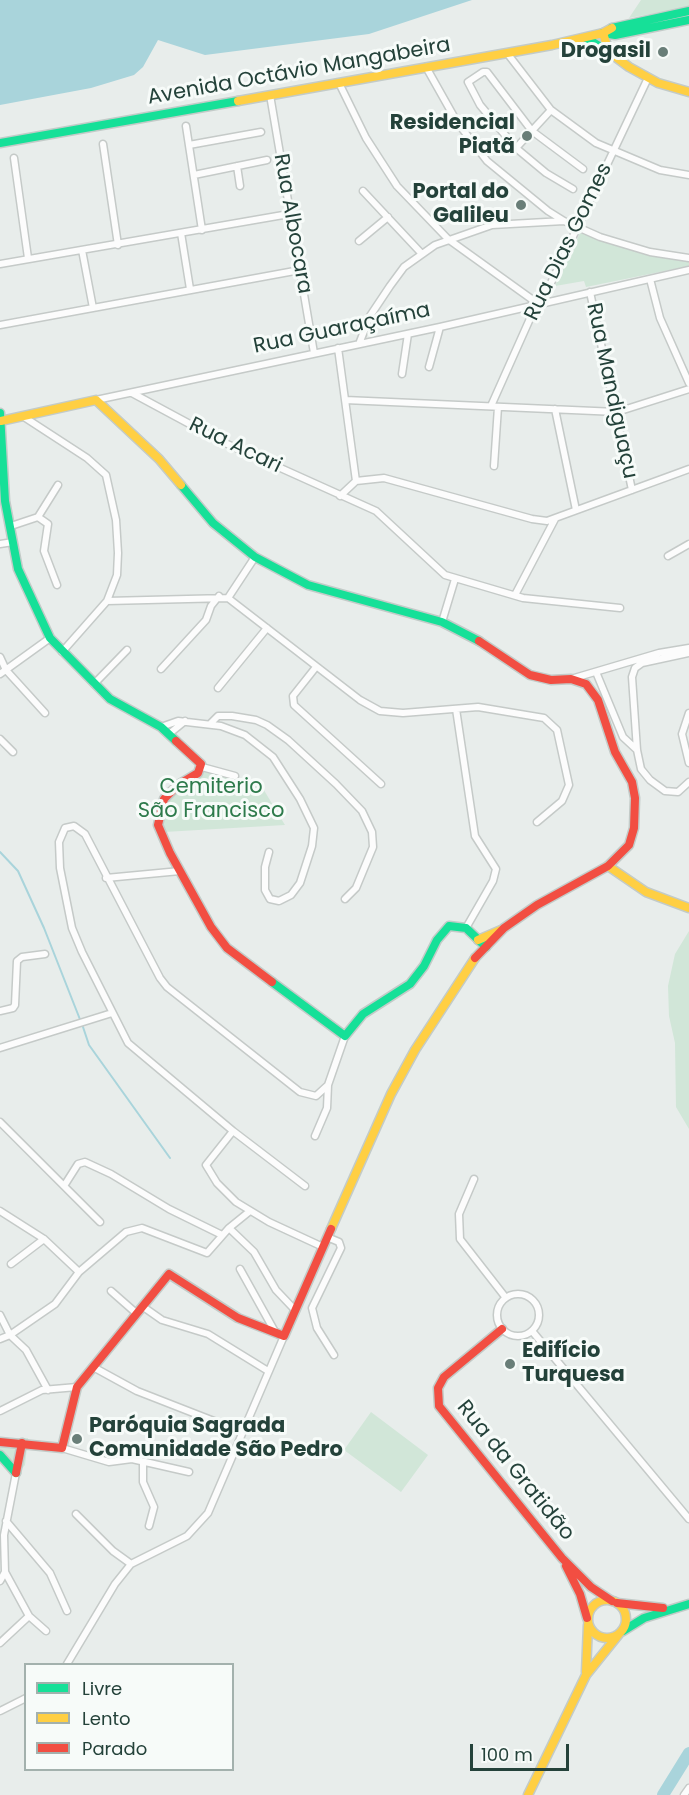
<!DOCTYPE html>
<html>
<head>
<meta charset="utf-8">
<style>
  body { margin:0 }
  #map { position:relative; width:689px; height:1795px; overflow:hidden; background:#e8edeb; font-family:Poppins,sans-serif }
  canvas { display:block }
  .legend { position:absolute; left:24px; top:1663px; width:210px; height:108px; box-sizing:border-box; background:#f7fbf9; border:2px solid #a3b1ad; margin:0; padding:8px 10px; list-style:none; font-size:18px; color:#24423a }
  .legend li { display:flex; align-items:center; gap:12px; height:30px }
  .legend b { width:30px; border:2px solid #a3b1ad }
  .scale { position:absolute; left:470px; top:1744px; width:99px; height:27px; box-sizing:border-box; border:3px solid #24423a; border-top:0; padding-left:8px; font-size:18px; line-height:21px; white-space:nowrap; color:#24423a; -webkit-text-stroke:4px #f7fbf9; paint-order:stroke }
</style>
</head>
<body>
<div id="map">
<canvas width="689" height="1795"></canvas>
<ul class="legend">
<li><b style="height:8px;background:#16e098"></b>Livre</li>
<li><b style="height:8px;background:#ffcf43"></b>Lento</li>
<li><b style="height:8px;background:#f24e42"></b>Parado</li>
</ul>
<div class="scale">100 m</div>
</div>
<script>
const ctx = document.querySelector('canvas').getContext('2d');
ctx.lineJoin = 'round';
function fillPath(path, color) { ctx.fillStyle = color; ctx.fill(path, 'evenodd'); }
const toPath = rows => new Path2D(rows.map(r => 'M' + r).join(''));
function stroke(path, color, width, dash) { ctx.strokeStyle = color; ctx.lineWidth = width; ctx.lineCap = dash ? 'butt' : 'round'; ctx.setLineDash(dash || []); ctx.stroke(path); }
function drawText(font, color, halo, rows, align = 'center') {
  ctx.font = font + ' Poppins,sans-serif'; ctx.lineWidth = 6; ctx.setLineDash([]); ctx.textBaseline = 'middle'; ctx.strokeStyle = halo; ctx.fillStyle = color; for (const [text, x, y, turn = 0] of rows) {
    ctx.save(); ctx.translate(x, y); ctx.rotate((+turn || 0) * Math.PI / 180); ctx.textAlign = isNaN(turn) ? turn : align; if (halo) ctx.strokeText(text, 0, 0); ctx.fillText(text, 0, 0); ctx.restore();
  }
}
fillPath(toPath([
  [641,0,689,0,689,7,629,18],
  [580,233,646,255,689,261,689,266,586,287,584,281,555,286],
  [206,771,259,782,285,825,164,832,161,812,166,800,184,783],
  [689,931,689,1129,676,1107,675,1043,669,1016,668,986,675,954],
  [371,1412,428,1455,401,1492,344,1450],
  [0,1438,28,1438,25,1465,19,1472,0,1456]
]), '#d1e6d8');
fillPath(toPath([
  [0,0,472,0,369,34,205,55,158,40,143,67,134,75,91,88,0,105]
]), '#a9d4db');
stroke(toPath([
  [0,852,18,871,44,928,81,1022],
  [83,1027,89,1045,170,1158]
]), '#a9d4db', 2);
stroke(toPath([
  [663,1795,689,1753]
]), '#a9d4db', 12);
const street = toPath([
  [507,53,551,110,596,143,660,170,689,175],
  [426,67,457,122,487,161,548,211,564,221,600,237,650,252,689,258],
  [339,83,366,138,397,186,448,239,537,303],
  [270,95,314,353],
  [186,126,202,230],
  [103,144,118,245],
  [189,145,261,132],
  [516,148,551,110],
  [14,158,28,258],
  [237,166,240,186],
  [194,175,267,160],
  [573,189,546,173,516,148,480,105,468,82,483,72,487,72,532,131,583,169],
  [363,191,422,254],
  [181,233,190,289],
  [359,241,388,217],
  [82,250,93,308],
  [0,264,289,214],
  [650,279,660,318,689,383],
  [590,292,632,490],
  [0,325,300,270],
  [359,344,370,316,390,286,404,267,435,245,492,225,564,221],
  [338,348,356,481,340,496],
  [429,367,440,327],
  [402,374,408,334],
  [132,393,225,443,376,511,445,575,523,598,620,608],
  [96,400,440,327,689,270],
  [345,400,617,412,689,389],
  [491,406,537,303,550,285,648,78],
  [555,409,576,510],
  [24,417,87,458,106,475,116,520,118,553,117,575,107,601],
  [494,466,498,407],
  [356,481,384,478,532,519,547,521,689,469],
  [38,517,48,524,44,551,57,585],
  [11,526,38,517,58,485],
  [0,544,13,542],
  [668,556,689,544],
  [515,595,555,519],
  [228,598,255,557],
  [442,622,455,579],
  [62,652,107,601,228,598,360,700,380,711,403,713,478,707,544,718,557,730,569,785,562,801,537,822],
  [689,653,642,663,635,668,632,677,637,750,641,769,650,780,665,791,678,792,689,782],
  [0,657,6,670,45,713],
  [316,667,293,696,294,705,381,784],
  [161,669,206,620,211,606,219,596],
  [596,672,623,737,637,750],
  [0,674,50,638],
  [571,679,659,653,689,648],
  [94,684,127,650],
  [218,688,267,628],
  [456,709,475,836,496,869,493,881,466,928],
  [689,713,682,734,689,763],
  [210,724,218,716,232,716,256,720,267,725,288,740,336,784,362,811,372,832,373,847,356,888,345,899],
  [161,727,178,721,221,726,245,735,273,757,300,799,314,828,312,846,300,883,291,895,279,901,270,899,265,890,265,867,269,852],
  [169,734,185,721],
  [0,739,13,752],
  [202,767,235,776],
  [106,878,180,871],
  [0,1011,13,1008,15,1005,17,961,22,957,45,954],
  [0,1048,112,1013],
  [0,1122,100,1222],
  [233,1131,206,1165,217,1183,236,1202,269,1222,323,1247],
  [315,1136,327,1108,328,1085,345,1036],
  [474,1179,459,1214,460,1239,506,1298],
  [64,1186,78,1164,85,1162,111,1174,169,1209,222,1235],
  [305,1186,233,1131,128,1043,82,952,72,928,60,868,59,842,65,828,74,826,85,834,160,978,167,987,300,1092,316,1096,328,1085],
  [0,1211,44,1239,79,1272],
  [229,1228,254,1252,276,1290,295,1310],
  [327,1237,339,1242,341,1248,312,1308,317,1328,334,1355],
  [11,1264,44,1239],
  [240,1269,274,1330],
  [111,1291,136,1313],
  '497 1315a21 21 0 1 1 42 0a21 21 0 1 1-42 0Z',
  [142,1306,162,1320,208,1334,268,1371],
  [0,1315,10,1335,26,1350,48,1390],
  [532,1331,689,1519],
  [0,1339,10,1335,55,1304,79,1272,126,1232,142,1228,207,1253,229,1228,250,1211],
  [95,1368,137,1391,242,1432],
  [0,1411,42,1390,77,1387],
  [62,1448,109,1462,132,1459,189,1472],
  [143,1462,143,1482,154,1507,149,1526],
  [16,1473,4,1535,5,1572,29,1616,46,1631],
  [76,1514,113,1551,131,1564],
  [6,1521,50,1573,67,1611],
  [0,1581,5,1572],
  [0,1643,29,1616],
  [67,1664,115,1584,131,1564,187,1536,208,1513,284,1336],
  [0,1711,26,1698],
  [684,1795,689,1788]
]);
const fast = toPath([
  [612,28,689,11],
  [603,33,615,35,689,20],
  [586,38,609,52],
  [0,143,238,101],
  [0,413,5,501,18,569,50,638,110,699,161,727,176,741],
  [181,485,213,523,255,557,308,585,442,622,479,641],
  [272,982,345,1036,363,1014,410,984,424,966,437,940,449,926,466,928,486,947],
  [0,1455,16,1473],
  [623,1631,644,1618,689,1604]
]);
const slow = toPath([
  [603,33,609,52,629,67,658,83,689,92],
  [238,101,552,45,603,33,612,28],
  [1,421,96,400,159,459,181,485],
  [608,866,646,892,689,908],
  [478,940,501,930],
  [331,1229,391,1094,415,1050,475,958],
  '588 1619a19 19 0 1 1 38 0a19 19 0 1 1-38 0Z',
  [586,1672,588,1625],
  [528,1795,586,1675,619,1634]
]);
const jam = toPath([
  [176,741,201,764,198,773,178,785,164,799,158,825,170,853,211,927,227,948,272,982],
  [475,958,504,928,537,905,608,866,629,845,634,828,635,798,632,782,615,752,598,700,586,684,571,679,551,680,530,675,479,641],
  [502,1329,444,1377,438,1388,439,1406,562,1558,591,1587,612,1601],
  [0,1442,62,1448,77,1387,169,1274,238,1318,284,1336,331,1229],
  [16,1473,22,1443],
  [566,1566,580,1594,587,1618],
  [617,1603,663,1608]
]);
stroke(street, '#c5cac8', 9);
stroke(fast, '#c3cbc8', 11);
stroke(slow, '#c3cbc8', 11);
stroke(jam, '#c3cbc8', 11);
stroke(street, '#fcfcfc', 6);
stroke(fast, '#16e098', 8);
stroke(slow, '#ffcf43', 8);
stroke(jam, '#f24e42', 8);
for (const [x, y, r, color] of [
  [663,52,6,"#697e78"],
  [527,136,6,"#697e78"],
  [521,205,6,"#697e78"],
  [510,1364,6,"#697e78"],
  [77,1439,6,"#697e78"]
]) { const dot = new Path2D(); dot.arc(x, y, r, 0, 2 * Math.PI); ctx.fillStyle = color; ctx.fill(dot); stroke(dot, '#f7fbf9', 2); }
drawText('bold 21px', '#24423a', '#f7fbf9', [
  ["Drogasil",651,52],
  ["Residencial",515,124],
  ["Piatã",515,148],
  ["Portal do",509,193],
  ["Galileu",509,217],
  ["Edifício",522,1352,"left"],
  ["Turquesa",522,1376,"left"],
  ["Paróquia Sagrada",89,1427,"left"],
  ["Comunidade São Pedro",89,1451,"left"]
], 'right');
drawText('21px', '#24423a', '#f7fbf9', [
  ["Avenida Octávio Mangabeira",299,72,-10],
  ["Rua Albocara",292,224,80],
  ["Rua Dias Gomes",569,242,-64],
  ["Rua Guaraçaíma",342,329,-12],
  ["Rua Mandiguaçu",611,391,78],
  ["Rua Acari",235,446,26],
  ["Rua da Gratidão",515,1471,51]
]);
drawText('21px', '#2d7a4b', '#f7fbf9', [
  ["Cemiterio",211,788],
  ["São Francisco",211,812]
]);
</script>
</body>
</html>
